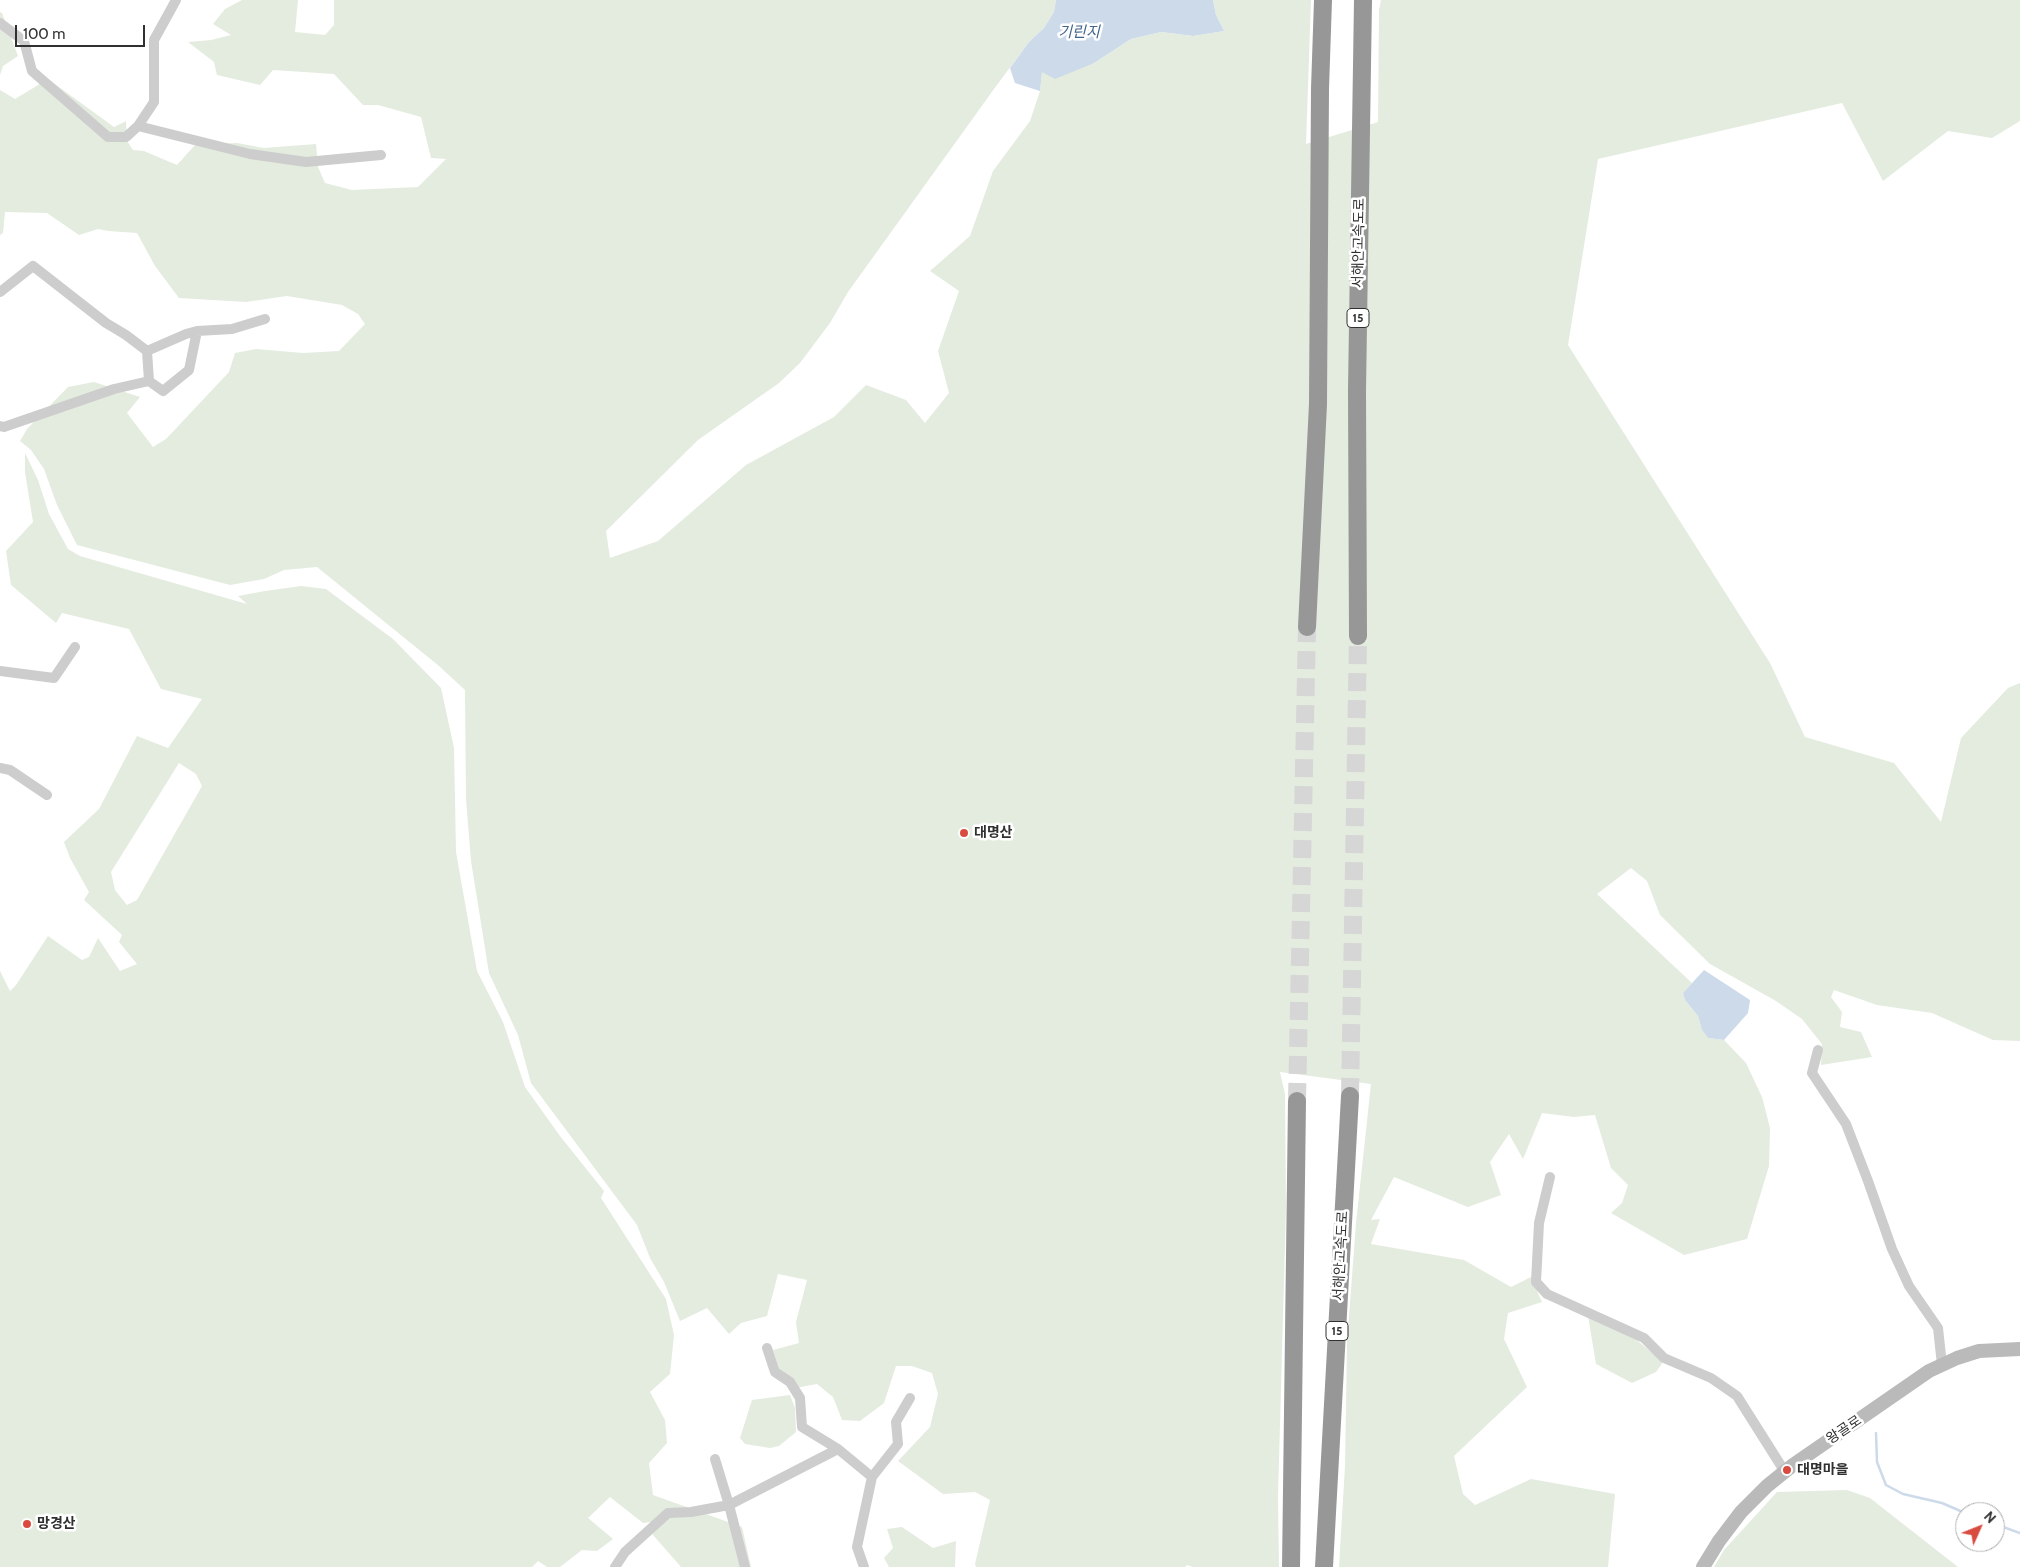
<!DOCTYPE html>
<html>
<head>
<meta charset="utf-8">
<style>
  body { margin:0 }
  #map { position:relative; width:2020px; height:1567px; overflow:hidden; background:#fff; font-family:Cabin,sans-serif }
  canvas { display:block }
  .north { position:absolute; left:1955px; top:1502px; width:50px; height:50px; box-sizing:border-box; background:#fff; border:1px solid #acacac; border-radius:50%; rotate:46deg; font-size:14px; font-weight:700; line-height:20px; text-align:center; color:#303030 }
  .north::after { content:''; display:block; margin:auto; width:18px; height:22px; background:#d94b3f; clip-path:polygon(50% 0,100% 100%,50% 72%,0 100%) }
  .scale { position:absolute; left:15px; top:25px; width:130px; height:22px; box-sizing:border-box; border:2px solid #303030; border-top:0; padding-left:6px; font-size:15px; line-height:18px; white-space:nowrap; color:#303030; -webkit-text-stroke:4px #fff; paint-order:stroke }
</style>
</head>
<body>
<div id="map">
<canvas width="2020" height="1567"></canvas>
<div class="north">N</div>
<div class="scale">100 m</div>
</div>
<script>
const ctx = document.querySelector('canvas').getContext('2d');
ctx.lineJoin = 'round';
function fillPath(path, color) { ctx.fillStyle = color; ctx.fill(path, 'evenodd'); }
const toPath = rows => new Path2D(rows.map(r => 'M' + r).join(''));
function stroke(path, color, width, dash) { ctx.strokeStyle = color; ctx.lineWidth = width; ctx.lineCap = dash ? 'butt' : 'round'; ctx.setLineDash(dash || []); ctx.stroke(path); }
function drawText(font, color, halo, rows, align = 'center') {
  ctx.font = font + ' Cabin,"Noto Sans KR",sans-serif'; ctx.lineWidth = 5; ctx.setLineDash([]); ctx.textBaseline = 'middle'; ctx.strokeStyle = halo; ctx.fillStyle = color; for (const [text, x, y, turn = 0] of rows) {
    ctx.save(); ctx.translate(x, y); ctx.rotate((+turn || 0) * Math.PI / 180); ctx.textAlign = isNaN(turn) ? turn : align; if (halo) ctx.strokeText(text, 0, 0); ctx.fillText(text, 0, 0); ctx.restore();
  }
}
fillPath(toPath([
  [242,0,298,0,295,32,325,35,334,25,334,0,1056,0,1054,12,1044,28,1029,42,994,89,848,292,830,323,800,363,779,383,698,440,606,531,610,558,658,541,746,465,834,417,866,385,906,400,925,423,949,393,938,351,959,291,930,271,970,236,993,171,1030,121,1040,91,1042,72,1094,63,1131,39,1161,32,1193,36,1224,31,1216,15,1213,0,1311,0,1306,144,1378,122,1379,10,1381,0,2020,0,2020,121,1992,138,1948,131,1883,181,1842,103,1598,159,1568,345,1770,663,1805,737,1894,763,1941,822,1961,738,2008,688,2020,683,2020,1041,1993,1040,1932,1013,1877,1005,1834,990,1831,997,1842,1012,1840,1027,1861,1032,1872,1057,1821,1065,1822,1044,1802,1019,1776,1001,1710,964,1660,915,1647,881,1631,868,1597,894,1692,983,1683,993,1685,1000,1698,1016,1702,1030,1708,1038,1724,1040,1746,1063,1762,1097,1770,1128,1769,1166,1747,1239,1684,1255,1611,1213,1622,1203,1628,1185,1611,1168,1595,1115,1574,1117,1542,1113,1523,1159,1509,1134,1490,1162,1501,1195,1468,1207,1394,1177,1371,1220,1380,1219,1371,1244,1464,1260,1511,1287,1531,1277,1542,1302,1508,1313,1504,1339,1527,1387,1454,1456,1463,1494,1475,1505,1531,1479,1615,1494,1608,1567,1339,1567,1345,1466,1347,1343,1356,1223,1371,1084,1280,1072,1285,1094,1286,1208,1278,1497,1279,1567,1193,1567,1187,1565,1185,1567,976,1567,975,1564,990,1500,975,1492,943,1494,898,1461,930,1427,938,1394,932,1373,912,1366,896,1366,884,1403,860,1421,842,1420,833,1397,817,1384,795,1388,780,1371,773,1350,799,1343,796,1322,807,1280,778,1274,767,1316,741,1323,729,1334,707,1308,680,1321,664,1282,650,1258,637,1225,531,1083,518,1035,489,973,471,861,466,799,465,690,439,666,317,567,284,570,264,579,230,585,77,545,57,505,44,469,31,450,20,441,27,429,68,387,94,382,140,397,127,413,153,447,166,439,229,372,235,353,256,349,303,353,339,351,365,324,358,314,342,305,287,296,246,302,179,298,155,266,137,233,108,231,98,229,79,235,47,213,5,212,3,233,0,235,0,90,15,99,48,79,114,127,126,121,127,141,133,150,144,151,177,165,195,145,237,143,264,148,316,144,318,167,325,183,352,190,418,187,446,159,431,158,421,117,378,105,363,105,334,74,273,70,260,85,217,75,214,62,188,42,211,40,231,35,213,24,225,9],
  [0,12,2,13,18,56,3,66,0,75],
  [25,453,38,480,49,514,68,549,80,556,247,604,238,596,265,591,301,586,326,589,393,639,441,688,454,748,456,852,477,971,503,1022,525,1087,560,1136,604,1191,601,1198,666,1299,674,1335,670,1374,650,1392,665,1420,667,1443,649,1463,653,1495,742,1527,751,1567,681,1567,653,1535,651,1522,643,1523,610,1497,588,1518,613,1539,597,1551,582,1550,560,1567,547,1567,538,1561,532,1567,0,1567,0,971,10,991,16,985,48,936,82,960,89,957,98,938,120,971,137,964,119,942,122,935,84,900,89,892,70,858,64,842,99,809,137,736,168,748,202,699,161,689,129,629,62,613,56,623,11,585,6,551,33,522,25,472],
  [179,763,196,774,202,786,137,900,127,905,115,890,111,872],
  [1588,1316,1633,1337,1663,1362,1656,1372,1632,1383,1596,1364],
  [790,1395,795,1408,796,1432,779,1446,770,1448,745,1444,740,1438,752,1400],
  [1847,1490,1870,1498,1958,1567,1714,1567,1724,1550,1777,1492],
  [902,1527,933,1548,956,1541,955,1567,889,1567,884,1558,893,1548,887,1529]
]), '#e4ecdf');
fillPath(toPath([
  [1056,0,1213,0,1216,15,1224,31,1193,36,1161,32,1131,39,1094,63,1055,79,1042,72,1040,91,1015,83,1010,68,1029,42,1044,28,1054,12],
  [1704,970,1750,1000,1748,1013,1724,1040,1708,1038,1702,1030,1698,1016,1685,1000,1683,993]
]), '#ccdaea');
stroke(toPath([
  [1876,1433,1877,1462,1886,1485,1903,1494,1942,1503,1965,1513],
  [1995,1524,2020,1533]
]), '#ccdaea', 2.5);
stroke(toPath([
  [1350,1096,1358,636],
  [1297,1101,1307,627]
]), '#d6d6d6', 18, [18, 9]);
stroke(toPath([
  [0,23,24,41,32,71,108,137,126,137,138,126,154,102,154,40,176,0],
  [138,126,250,154,306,162,381,155],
  [0,292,33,266,106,323,126,335,147,351,186,334,197,331,232,329,265,319],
  [149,381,163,391,189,370,197,331],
  [0,426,4,427,114,389,149,381,147,351],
  [0,671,54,678,75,647],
  [0,768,10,770,47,795],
  [1818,1050,1812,1073,1846,1124,1868,1181,1892,1249,1909,1286,1938,1328,1942,1365],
  [1550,1177,1539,1223,1536,1282,1547,1294,1644,1338,1664,1358,1711,1378,1737,1396,1785,1472],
  [767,1348,775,1372,790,1382,800,1398,802,1427,838,1449],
  [715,1459,729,1505,745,1567],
  [872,1477,898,1444,896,1422,910,1398],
  [615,1567,625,1552,668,1513,691,1512,729,1505,838,1449,872,1477,857,1547,864,1567]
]), '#cdcdcd', 10);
stroke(toPath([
  [1703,1567,1719,1541,1741,1512,1767,1486,1793,1465,1929,1371,1957,1358,1979,1351,2020,1349]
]), '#bababa', 14);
stroke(toPath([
  [1307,627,1318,404,1320,89,1323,0],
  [1358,636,1357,390,1363,0],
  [1291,1567,1297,1101],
  [1324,1567,1350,1096]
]), '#979797', 18);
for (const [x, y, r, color] of [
  [964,833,5,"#d94b3f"],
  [1787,1470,5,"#d94b3f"],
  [27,1524,5,"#d94b3f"]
]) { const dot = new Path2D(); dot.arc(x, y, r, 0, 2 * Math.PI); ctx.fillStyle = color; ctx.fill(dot); stroke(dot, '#fff', 2); }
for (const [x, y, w] of [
  [1358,318,22],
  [1337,1331,22]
]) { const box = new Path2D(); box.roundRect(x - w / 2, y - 9.5, w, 19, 4); ctx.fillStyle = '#fff'; ctx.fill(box); stroke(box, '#303030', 1); }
drawText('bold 12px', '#303030', null, [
  ["15",1358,318],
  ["15",1337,1331]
]);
drawText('14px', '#303030', '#fff', [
  ["서해안고속도로",1359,243,-89],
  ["서해안고속도로",1341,1256,-87],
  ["왕골로",1844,1430,-34]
]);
drawText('bold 14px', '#303030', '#fff', [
  ["대명산",974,833],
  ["대명마을",1797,1470],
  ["망경산",37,1524]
], 'left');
drawText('italic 15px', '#43658c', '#fff', [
  ["기린지",1079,33]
]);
</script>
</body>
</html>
